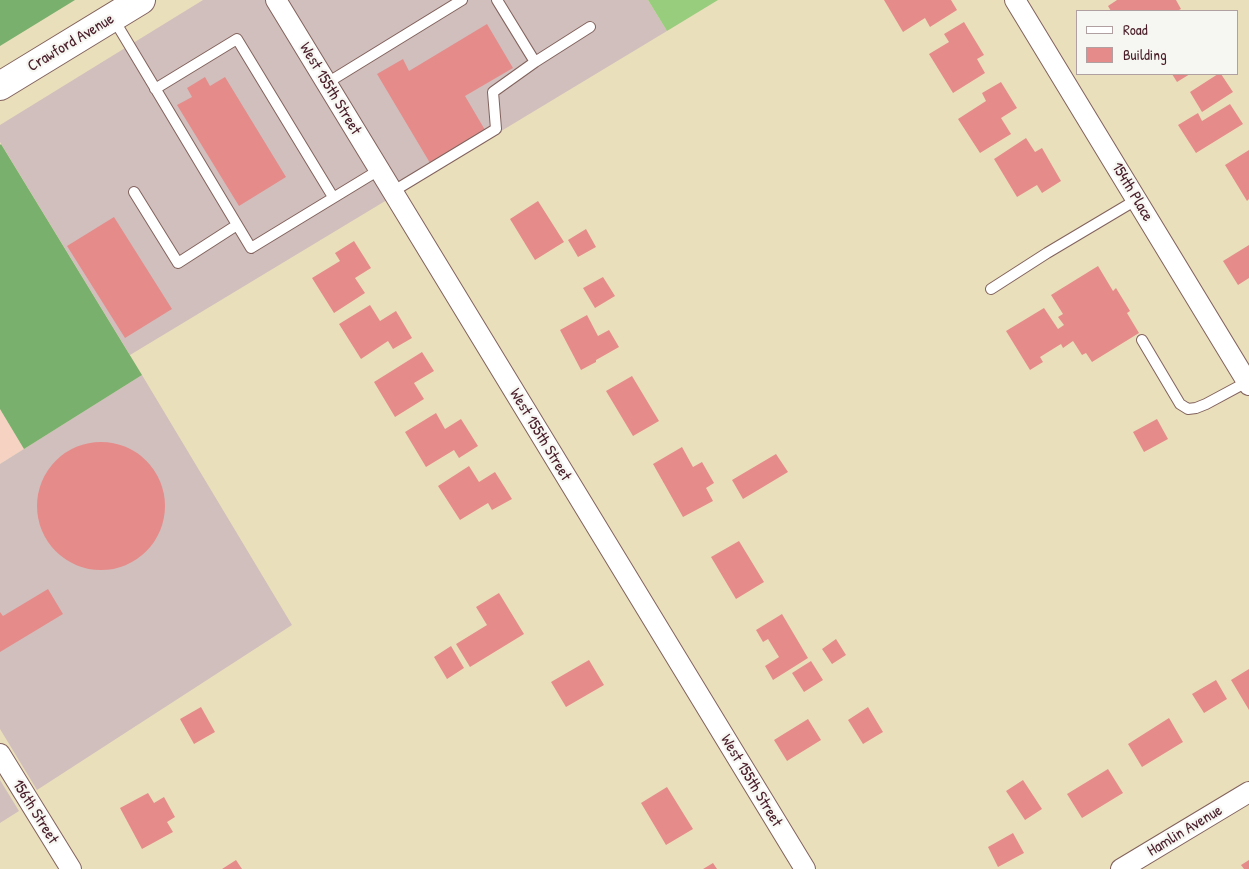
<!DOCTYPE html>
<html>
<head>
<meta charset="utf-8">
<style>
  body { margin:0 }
  #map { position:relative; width:1249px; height:869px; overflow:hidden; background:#eadfbb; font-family:"Patrick Hand",sans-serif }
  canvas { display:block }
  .legend { position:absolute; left:1076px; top:10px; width:162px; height:65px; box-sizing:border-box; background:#f6f6f2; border:1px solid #b1a0a2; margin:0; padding:6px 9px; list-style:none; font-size:15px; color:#4a1f2b }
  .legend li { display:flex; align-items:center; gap:10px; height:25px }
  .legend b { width:25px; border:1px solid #b1a0a2 }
</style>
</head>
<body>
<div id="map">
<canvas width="1249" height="869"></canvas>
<ul class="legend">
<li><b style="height:6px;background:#fff"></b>Road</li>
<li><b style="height:14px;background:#e58c8b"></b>Building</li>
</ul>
</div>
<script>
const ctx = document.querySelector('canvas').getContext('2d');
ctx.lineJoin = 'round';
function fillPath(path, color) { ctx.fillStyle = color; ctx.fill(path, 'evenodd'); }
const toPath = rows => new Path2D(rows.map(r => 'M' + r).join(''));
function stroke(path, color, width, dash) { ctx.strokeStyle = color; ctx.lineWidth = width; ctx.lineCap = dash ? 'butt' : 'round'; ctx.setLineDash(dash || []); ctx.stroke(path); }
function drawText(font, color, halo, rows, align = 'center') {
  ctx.font = font + ' "Patrick Hand",sans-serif'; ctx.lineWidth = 4.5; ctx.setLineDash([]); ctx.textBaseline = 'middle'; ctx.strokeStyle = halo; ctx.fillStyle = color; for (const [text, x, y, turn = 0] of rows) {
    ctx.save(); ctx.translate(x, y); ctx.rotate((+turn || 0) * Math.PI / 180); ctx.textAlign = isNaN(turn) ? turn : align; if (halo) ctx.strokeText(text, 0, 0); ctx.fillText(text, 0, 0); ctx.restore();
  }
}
fillPath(toPath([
  [0,409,24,449,0,464]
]), '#f5d2c2');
fillPath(toPath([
  [203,0,648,0,667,31,130,355,0,142,0,125],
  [142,375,292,625,37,790,0,729,0,464],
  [0,780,19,811,0,823]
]), '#d1bfbd');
fillPath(toPath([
  [648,0,718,0,667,31]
]), '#98cd7e');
fillPath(toPath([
  [0,0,75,0,0,46],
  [1,144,142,375,24,449,0,409,0,145]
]), '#7ab06d');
fillPath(toPath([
  [884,0,951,0,957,10,930,27,925,18,903,32],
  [1117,0,1176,0,1181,9,1177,11,1111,11,1108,6],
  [964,22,984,55,977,59,985,73,953,93,929,54,949,42,944,34],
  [487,24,513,68,465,96,485,130,430,163,377,74,403,59,409,71],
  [1172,74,1190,74,1177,82],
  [1218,74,1221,74,1233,92,1202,112,1190,92],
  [205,77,210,86,225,77,286,177,239,206,177,105,192,97,187,88],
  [1001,82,1017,108,1001,118,1011,134,980,153,958,119,986,101,982,93],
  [1230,104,1243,124,1196,153,1178,125,1198,113,1202,121],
  [1026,138,1035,152,1042,148,1061,181,1042,193,1037,185,1017,197,994,159],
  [1249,150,1249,199,1247,201,1225,165],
  [538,201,564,242,535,260,510,219],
  [114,217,172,309,125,338,67,246],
  [586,229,596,247,578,257,568,240],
  [354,241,371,268,355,278,365,293,334,313,312,278,340,261,335,253],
  [1249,245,1249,278,1238,285,1223,261],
  [1098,266,1113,291,1116,288,1130,311,1127,313,1139,333,1092,362,1086,353,1082,355,1073,341,1063,348,1061,344,1040,357,1043,362,1030,370,1006,331,1044,308,1058,329,1064,325,1058,317,1063,314,1051,295],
  [603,277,615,296,595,308,583,288],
  [370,305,380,321,396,311,412,338,393,349,388,341,361,359,339,324],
  [587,315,598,336,609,330,619,347,596,360,596,362,581,370,560,330],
  [422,352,434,371,414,383,424,399,395,417,374,382],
  [632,376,659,421,633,436,606,391],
  [436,413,445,429,461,419,478,446,459,458,454,450,426,467,405,432],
  [1157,419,1168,439,1144,452,1133,432],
  '37 506a64 64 0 1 1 128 0a64 64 0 1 1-128 0Z',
  [682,447,693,467,702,462,714,483,706,488,713,501,683,517,653,464],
  [776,454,788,472,743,499,732,480],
  [469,466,479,482,495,472,512,499,492,510,488,503,460,520,438,486],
  [739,541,764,582,736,599,711,557],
  [48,589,63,614,0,652,0,612,3,616],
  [499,593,524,634,470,667,456,644,487,625,476,607],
  [782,614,808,658,773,680,765,666,779,657,768,639,763,642,756,630],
  [836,639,846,655,832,664,822,649],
  [451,646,464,668,447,679,434,657],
  [589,660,604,685,566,707,551,682],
  [811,661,823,680,804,692,792,673],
  [1249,669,1249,710,1231,680],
  [1216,680,1227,699,1204,713,1192,694],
  [201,707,215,732,194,744,180,719],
  [868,707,883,732,863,744,848,720],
  [1169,718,1183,742,1142,767,1128,744],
  [808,719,821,740,787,761,774,740],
  [1108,769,1123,793,1082,818,1067,794],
  [1023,780,1042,809,1025,820,1006,791],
  [667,787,693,829,666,845,641,803],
  [148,793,154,803,164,797,175,817,167,822,173,832,142,849,120,808],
  [1013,833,1024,853,998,867,988,847],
  [236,860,242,869,222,869],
  [1249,860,1249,869,1244,869,1241,865],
  [713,863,717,869,703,869]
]), '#e58c8b');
const lane = toPath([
  [113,18,251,248,379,170],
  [535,62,590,27],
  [327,83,462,0],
  [155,89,237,39,333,197],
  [134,192,178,263,237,225],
  [392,192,496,129,493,92,535,62,497,0],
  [991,289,1047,253,1136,200],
  [1142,340,1180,404,1188,409,1196,408,1206,404,1247,382]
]);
const street = toPath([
  [276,0,805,869],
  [1015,0,1249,385],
  [0,754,71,869],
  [1121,869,1249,792]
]);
const secondary = toPath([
  [0,86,141,0]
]);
stroke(lane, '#82625d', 12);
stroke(street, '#82625d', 22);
stroke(secondary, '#82625d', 30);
stroke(lane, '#fff', 10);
stroke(street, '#fff', 20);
stroke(secondary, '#fff', 28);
drawText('16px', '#4a1f2b', '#f6f6f2', [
  ["Crawford Avenue",71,43,-31],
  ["West 155th Street",330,89,59],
  ["154th Place",1132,192,59],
  ["West 155th Street",540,435,59],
  ["West 155th Street",751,781,59],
  ["156th Street",35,812,58],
  ["Hamlin Avenue",1185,831,-31]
]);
</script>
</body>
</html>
